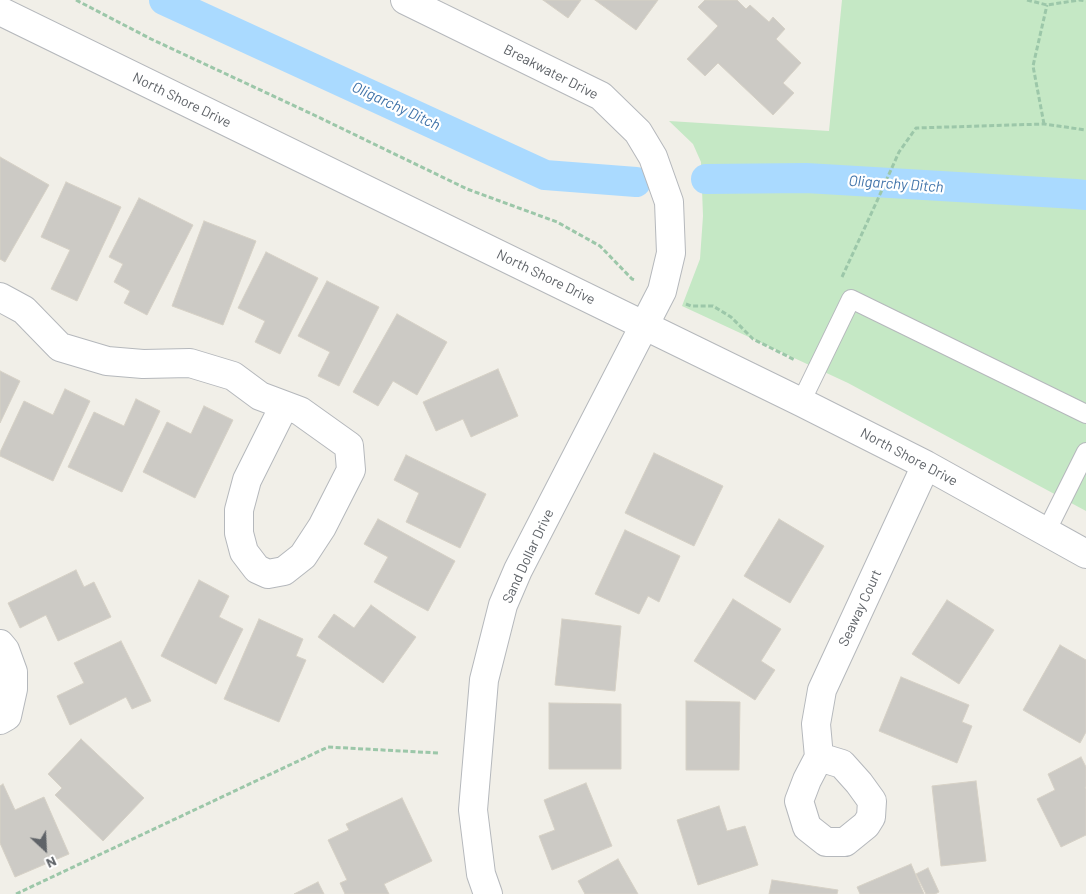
<!DOCTYPE html>
<html>
<head>
<meta charset="utf-8">
<style>
  body { margin:0 }
  #map { position:relative; width:1086px; height:894px; overflow:hidden; background:#f1efe8; font-family:Barlow,sans-serif }
  canvas { display:block }
  .north { position:absolute; left:20px; top:824px; width:50px; height:50px; -webkit-text-stroke:4px #fff; paint-order:stroke; rotate:155deg; font-size:14px; font-weight:700; line-height:20px; text-align:center; color:#5f6368 }
  .north::after { content:''; display:block; margin:auto; width:18px; height:22px; background:#5f6368; clip-path:polygon(50% 0,100% 100%,50% 72%,0 100%) }
</style>
</head>
<body>
<div id="map">
<canvas width="1086" height="894"></canvas>
<div class="north">N</div>
</div>
<script>
const ctx = document.querySelector('canvas').getContext('2d');
ctx.lineJoin = 'round';
function fillPath(path, color) { ctx.fillStyle = color; ctx.fill(path, 'evenodd'); }
const toPath = rows => new Path2D(rows.map(r => 'M' + r).join(''));
function stroke(path, color, width, dash) { ctx.strokeStyle = color; ctx.lineWidth = width; ctx.lineCap = dash ? 'butt' : 'round'; ctx.setLineDash(dash || []); ctx.stroke(path); }
function drawText(font, color, halo, rows, align = 'center') {
  ctx.font = font + ' Barlow,sans-serif'; ctx.lineWidth = 4.5; ctx.setLineDash([]); ctx.textBaseline = 'middle'; ctx.strokeStyle = halo; ctx.fillStyle = color; for (const [text, x, y, turn = 0] of rows) {
    ctx.save(); ctx.translate(x, y); ctx.rotate((+turn || 0) * Math.PI / 180); ctx.textAlign = isNaN(turn) ? turn : align; if (halo) ctx.strokeText(text, 0, 0); ctx.fillText(text, 0, 0); ctx.restore();
  }
}
fillPath(toPath([
  [842,0,1086,0,1086,511,848,383,682,306,700,259,703,216,701,162,693,144,669,121,829,131]
]), '#c5e8c5');
stroke(toPath([
  [164,0,545,175,636,182],
  [706,179,806,178,1076,194,1086,195]
]), '#aadaff', 30);
const building = toPath([
  [543,0,581,0,568,18,543,0],
  [595,0,658,0,636,30,595,0],
  [705,0,737,0,746,9,750,5,769,22,773,17,785,29,776,39,801,63,783,83,794,93,773,115,718,63,705,76,687,59,718,26,698,7,705,0],
  [0,157,49,185,5,262,0,259,0,157],
  [66,182,121,207,77,301,51,289,70,250,41,237,66,182],
  [139,198,193,225,147,315,124,303,130,291,114,282,123,264,109,257,139,198],
  [204,221,256,241,223,325,172,306,204,221],
  [266,252,318,278,280,354,255,342,265,321,238,308,266,252],
  [327,281,379,307,339,386,318,376,330,352,298,336,327,281],
  [397,314,447,342,417,395,393,381,378,406,353,392,397,314],
  [498,369,518,416,471,437,463,419,436,431,423,402,498,369],
  [0,371,20,381,0,423,0,371],
  [65,389,90,401,53,481,0,456,0,452,24,401,53,415,65,389],
  [136,399,160,411,122,492,68,467,94,412,124,426,136,399],
  [204,406,233,420,195,498,143,472,167,422,191,434,204,406],
  [654,453,723,486,694,546,625,513,654,453],
  [406,455,486,494,460,548,406,522,419,493,394,480,406,455],
  [378,519,455,561,428,611,374,582,388,557,364,544,378,519],
  [779,519,824,546,790,603,744,576,779,519],
  [625,530,680,556,659,602,648,596,639,614,595,594,625,530],
  [76,570,84,587,94,582,111,617,58,641,46,615,20,628,8,603,76,570],
  [199,580,229,596,219,617,243,629,216,684,161,656,199,580],
  [733,599,781,629,761,661,775,670,755,700,694,661,733,599],
  [947,600,994,630,959,684,912,654,947,600],
  [371,605,416,637,383,683,318,637,334,614,354,628,371,605],
  [259,619,303,639,296,656,306,660,279,722,224,699,259,619],
  [562,619,621,626,615,691,555,685,562,619],
  [121,641,151,701,132,709,126,697,70,725,57,696,84,683,74,663,121,641],
  [1060,645,1086,660,1086,732,1080,743,1023,710,1060,645],
  [901,677,969,705,962,722,972,726,957,763,879,731,901,677],
  [686,701,740,702,739,770,686,770,686,701],
  [549,703,621,704,621,769,549,769,549,703],
  [81,739,144,798,103,841,55,795,62,788,48,774,81,739],
  [1081,757,1086,767,1086,787,1085,787,1086,789,1086,835,1061,847,1037,799,1055,790,1048,774,1081,757],
  [976,781,986,861,941,866,932,786,976,781],
  [586,783,612,846,552,870,539,836,555,830,544,800,586,783],
  [3,784,15,810,44,797,69,854,15,877,0,843,0,786,3,784],
  [402,798,432,861,384,884,389,894,345,894,340,883,347,880,328,840,349,830,346,824,402,798],
  [719,806,727,831,745,826,758,865,698,885,677,820,719,806],
  [618,859,638,894,585,894,578,881,618,859],
  [911,864,924,894,860,894,857,887,911,864],
  [928,868,939,892,935,894,926,894,916,874,928,868],
  [772,880,838,890,837,894,769,894,772,880],
  [318,882,324,894,294,894,318,882]
]);
fillPath(building, '#cccac5');
stroke(building, '#d6d1c6', 1);
const service = toPath([
  [801,402,851,299,1086,414],
  [1046,532,1086,452]
]);
const minor = toPath([
  [405,0,601,96,638,132,653,157,669,202,671,253,662,291,518,570,503,605,484,680,473,810,481,874,488,894],
  [0,11,801,402,926,465,1086,554],
  [0,297,24,310,60,347,107,361,143,364,190,363,233,376,260,396,300,411,349,446,351,470,322,527,303,556,284,571,268,574,257,569,244,552,239,533,239,510,247,480,284,406],
  [0,644,5,650,13,672,13,689,7,716,0,720],
  [819,757,816,724,822,690,926,465],
  [819,757,842,764,859,783,872,801,871,817,866,825,845,842,826,842,807,827,799,801,807,780,819,757]
]);
stroke(service, '#b5b8bc', 20);
stroke(minor, '#b5b8bc', 30);
stroke(toPath([
  [76,0,151,39,314,115,467,189,557,222,600,246,632,279,635,280],
  [1027,0,1047,5,1079,0,1086,1],
  [1044,124,1033,66,1047,5],
  [842,277,877,201,899,152,916,128,1044,124,1086,130],
  [686,304,691,306,713,306,731,317,753,339,795,360],
  [16,894,328,747,438,753]
]), '#9cc7a9', 3, [5, 2.5]);
stroke(service, '#fff', 18);
stroke(minor, '#fff', 28);
drawText('14px', '#5f6368', '#fff', [
  ["Breakwater Drive",551,72,27],
  ["North Shore Drive",182,100,26],
  ["North Shore Drive",546,277,26],
  ["North Shore Drive",909,457,28],
  ["Sand Dollar Drive",528,556,-65],
  ["Seaway Court",860,608,-65]
]);
drawText('italic 15px', '#4174aa', '#fff', [
  ["Oligarchy Ditch",396,106,25],
  ["Oligarchy Ditch",896,184,4]
]);
</script>
</body>
</html>
